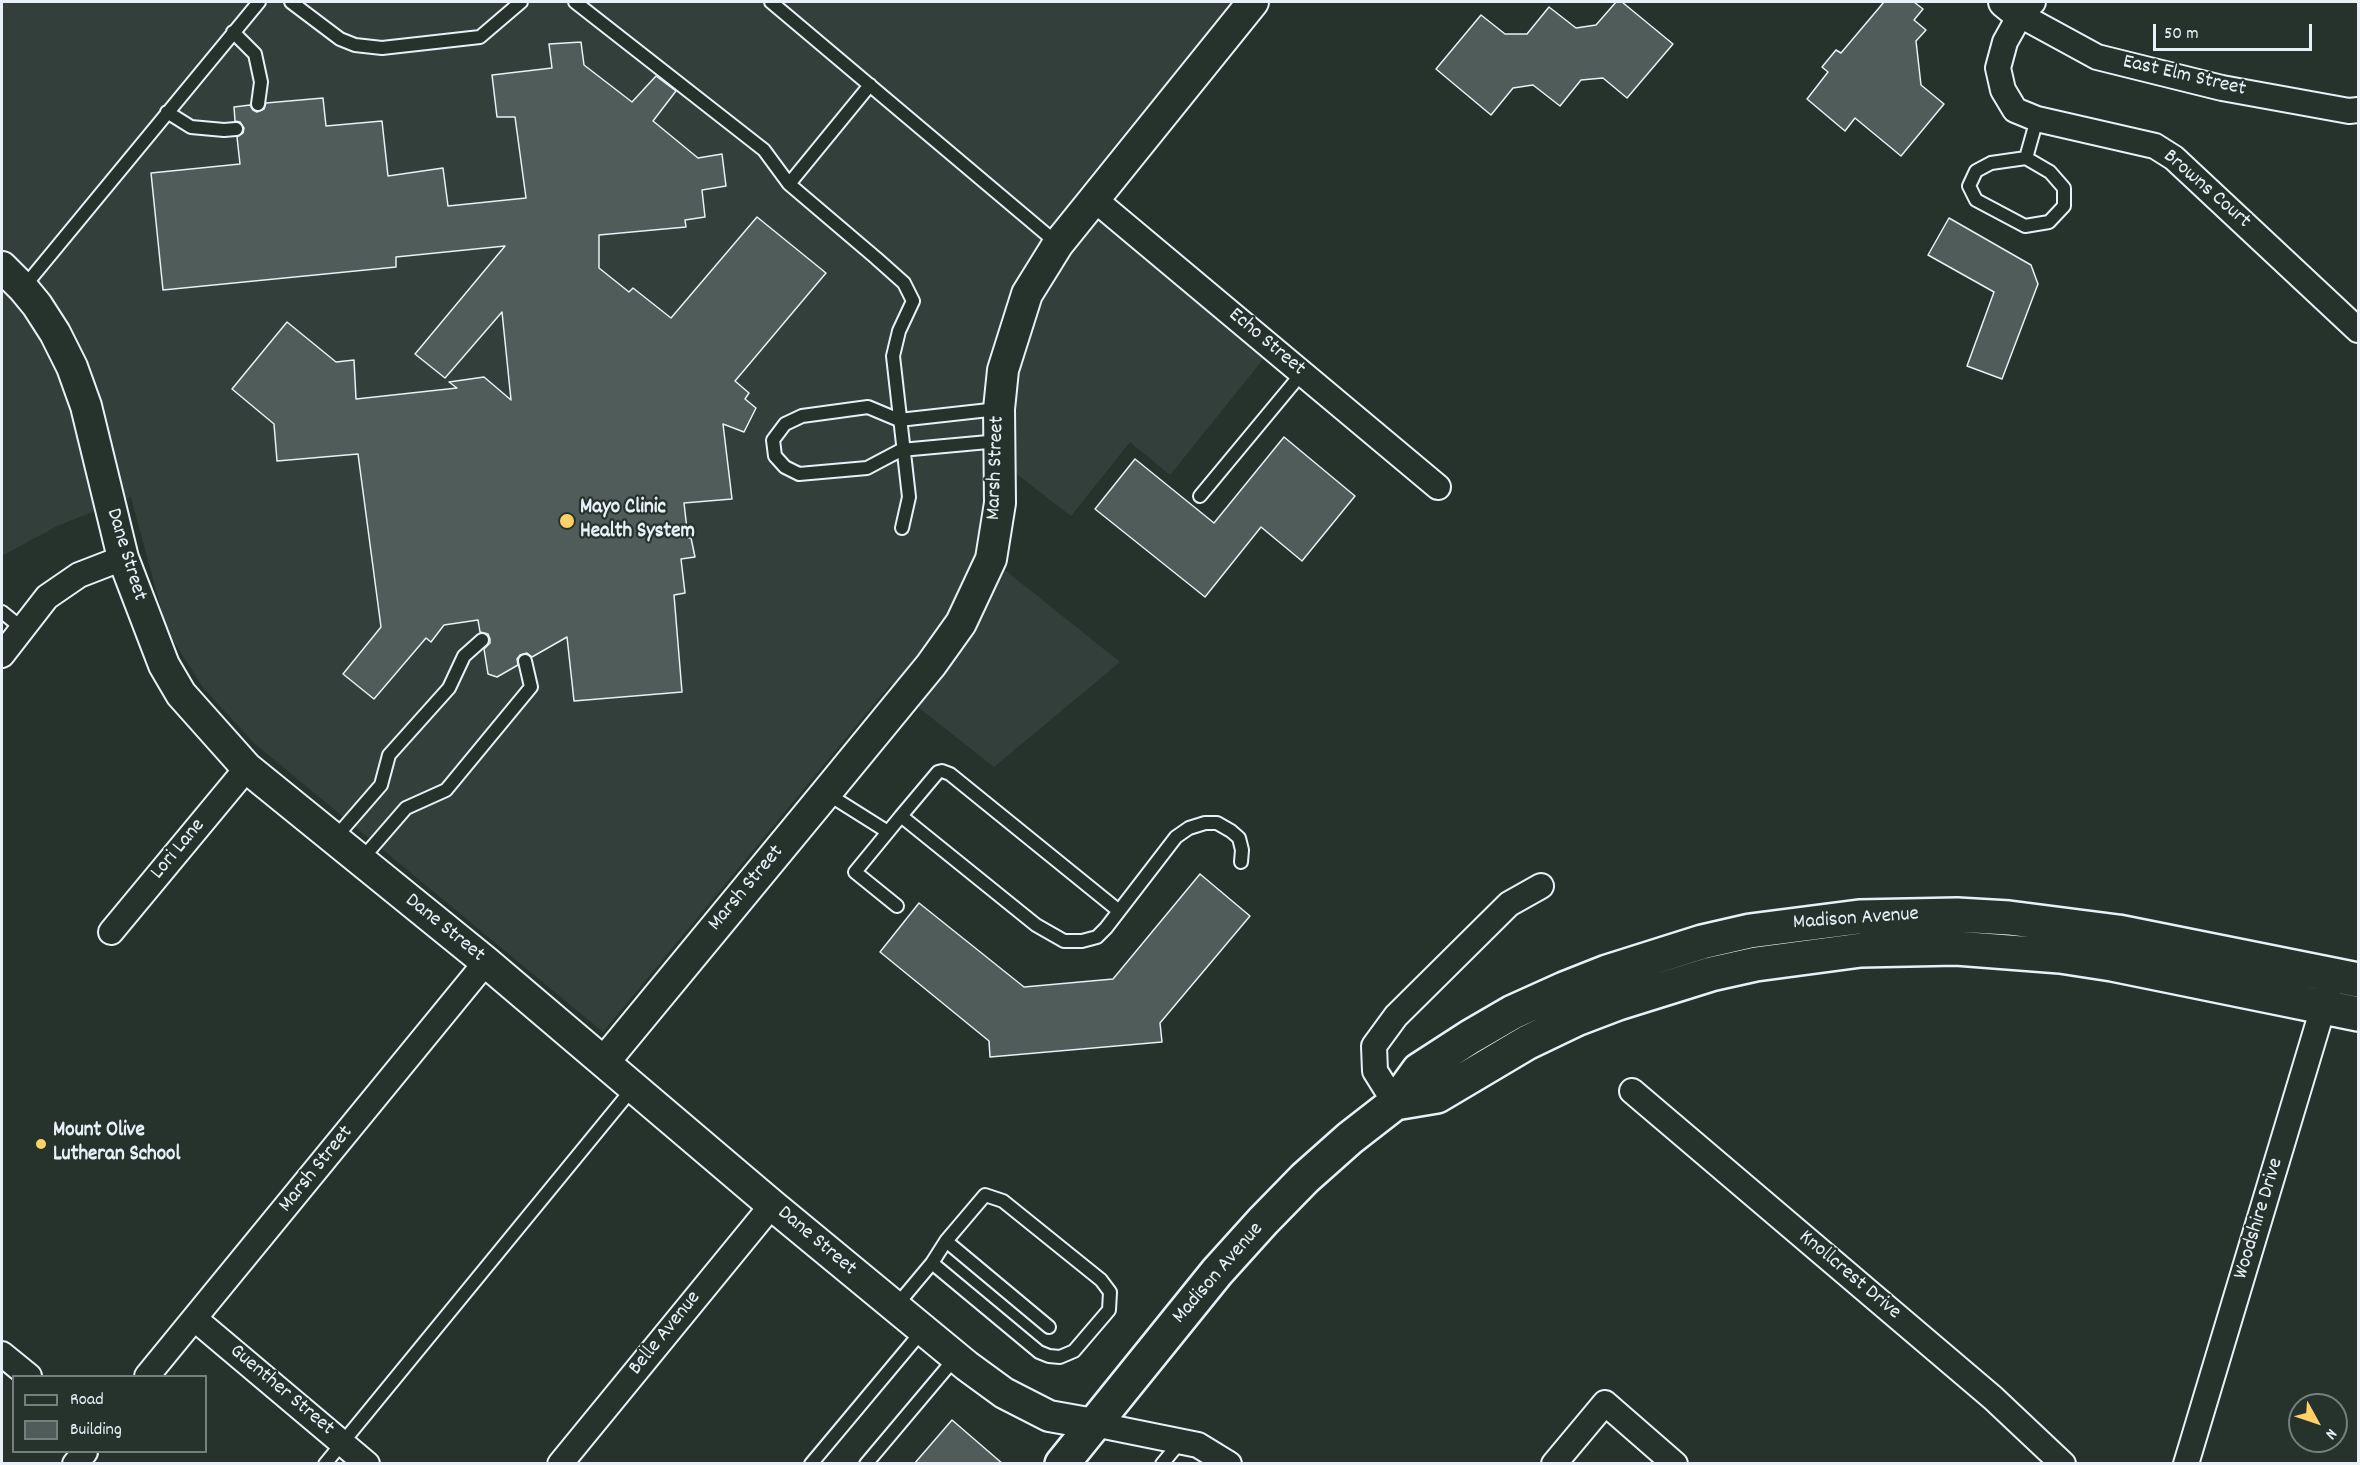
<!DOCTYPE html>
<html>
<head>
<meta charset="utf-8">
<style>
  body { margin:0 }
  #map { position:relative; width:2360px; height:1465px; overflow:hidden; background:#26332d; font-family:Dekko,sans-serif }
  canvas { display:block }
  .frame { position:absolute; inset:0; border:3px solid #e8f1f8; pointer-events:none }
  .legend { position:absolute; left:12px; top:1375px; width:195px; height:78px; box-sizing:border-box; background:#26332d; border:2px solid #747f7e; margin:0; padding:8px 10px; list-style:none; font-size:18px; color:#e8f1f8 }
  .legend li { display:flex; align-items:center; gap:12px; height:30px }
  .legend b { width:30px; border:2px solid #747f7e }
  .north { position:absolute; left:2288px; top:1393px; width:60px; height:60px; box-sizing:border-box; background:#26332d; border:2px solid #747f7e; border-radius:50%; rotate:130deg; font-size:16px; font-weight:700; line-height:24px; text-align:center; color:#e8f1f8 }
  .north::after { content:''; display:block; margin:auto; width:21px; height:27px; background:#ffd166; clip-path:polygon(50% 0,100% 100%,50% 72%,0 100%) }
  .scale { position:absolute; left:2153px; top:24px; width:159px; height:27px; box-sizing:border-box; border:3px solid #e8f1f8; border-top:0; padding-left:8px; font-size:18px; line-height:21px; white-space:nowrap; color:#e8f1f8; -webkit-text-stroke:4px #26332d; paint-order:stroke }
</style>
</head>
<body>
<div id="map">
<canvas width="2360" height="1465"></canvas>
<div class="frame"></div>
<ul class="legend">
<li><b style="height:8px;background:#26332d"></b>Road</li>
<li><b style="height:16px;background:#505c59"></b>Building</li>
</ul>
<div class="north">N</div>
<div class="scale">50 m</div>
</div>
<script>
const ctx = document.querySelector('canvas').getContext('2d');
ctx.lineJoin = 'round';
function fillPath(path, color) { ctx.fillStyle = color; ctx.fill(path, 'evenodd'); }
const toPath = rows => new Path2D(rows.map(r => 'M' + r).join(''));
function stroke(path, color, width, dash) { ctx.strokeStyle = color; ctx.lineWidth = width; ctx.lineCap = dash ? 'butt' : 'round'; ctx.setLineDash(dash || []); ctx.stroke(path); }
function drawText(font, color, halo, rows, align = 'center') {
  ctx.font = font + ' Dekko,sans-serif'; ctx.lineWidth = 4.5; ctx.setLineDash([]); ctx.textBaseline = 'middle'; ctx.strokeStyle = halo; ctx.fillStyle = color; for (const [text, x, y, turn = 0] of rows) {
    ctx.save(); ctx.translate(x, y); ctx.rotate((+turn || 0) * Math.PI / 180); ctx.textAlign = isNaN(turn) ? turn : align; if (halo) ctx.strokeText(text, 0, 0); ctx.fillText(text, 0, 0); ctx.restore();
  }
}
fillPath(toPath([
  [2,2,1232,2,1072,198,1265,357,1170,475,1130,442,1071,516,1001,462,991,559,1120,662,994,767,890,685,603,1032,254,743,204,689,167,631,131,497,57,526,2,556]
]), '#333f3a');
const building = toPath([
  [1616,2,1622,2,1673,44,1627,98,1603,78,1581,80,1560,106,1533,85,1513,88,1491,115,1436,69,1481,15,1505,34,1527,34,1549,7,1576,28,1596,25,1616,2],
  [1884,2,1914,2,1923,9,1914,20,1926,30,1916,41,1921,85,1944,104,1901,156,1855,118,1845,131,1807,99,1828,72,1822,67,1836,50,1841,53,1884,2],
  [581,42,584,65,632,102,656,76,676,91,653,121,698,158,722,154,726,186,702,190,705,217,685,220,686,227,599,235,599,268,629,292,633,288,671,318,757,217,826,273,735,381,749,393,745,399,756,408,744,432,723,424,732,499,684,503,688,538,691,538,695,557,681,559,685,593,674,595,682,692,574,701,567,637,532,657,527,653,520,655,517,659,518,665,497,677,488,674,484,649,490,643,490,639,488,634,480,632,478,620,444,625,431,642,426,638,374,699,343,674,381,627,358,454,277,461,274,424,232,389,287,322,336,362,354,360,356,399,457,388,449,382,484,377,511,400,502,312,445,378,415,354,505,246,396,257,396,267,163,290,151,173,240,164,237,137,243,133,244,128,240,122,235,121,234,107,250,105,253,110,257,112,264,109,266,103,323,98,326,126,382,121,388,176,443,168,448,206,526,198,515,117,497,117,492,75,552,68,549,44,581,42],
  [1949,218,2031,265,2038,284,2002,379,1967,366,1994,292,1928,255,1949,218],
  [1284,437,1355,496,1302,561,1261,527,1205,597,1095,509,1135,459,1214,523,1284,437],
  [1200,874,1250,916,1160,1023,1162,1042,990,1057,989,1041,880,952,919,903,1024,987,1113,979,1200,874],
  [952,1420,1003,1464,914,1464,952,1420]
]);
fillPath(building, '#505c59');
stroke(building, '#e8f1f8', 1.5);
const service = toPath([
  [291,2,340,39,355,45,382,48,480,37,521,2],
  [575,2,764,150,789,184],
  [771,2,1058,244],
  [233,32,255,54,261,82,258,104],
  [870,85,789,184,876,258,904,283,913,301,899,331,893,356,909,497,902,528],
  [167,112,191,127,224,130,236,129],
  [2026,158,2050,172,2064,188,2064,206,2049,222,2025,226,1976,200,1969,186,1976,171,1991,163,2026,158,2037,119],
  [23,288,259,2],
  [998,409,899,420,868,407,802,416,785,424,773,440,775,456,785,467,799,474,867,468,901,450,999,441],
  [1200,496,1302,373],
  [2,612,23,629],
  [826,793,888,832],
  [901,816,938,772,942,771,950,774,1119,911],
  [335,838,381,785,389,755,449,688,464,656,482,640],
  [361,860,406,808,446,790,531,687,525,661],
  [897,906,855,872,901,816,1036,925,1064,941,1082,941,1097,937,1106,928,1176,837,1189,828,1205,823,1217,823,1231,831,1239,838,1242,850,1241,862],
  [932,1263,1039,1352,1049,1356,1060,1357,1074,1351,1109,1310,1110,1292,1101,1280,1003,1201,985,1195,946,1241],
  [896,1306,932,1263,946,1241,1049,1327],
  [325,1464,633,1088],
  [811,1464,923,1330],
  [866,1464,956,1357],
  [1162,1464,1181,1441]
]);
const minor = toPath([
  [2033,2,2020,15,2005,42,1998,68,2003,90,2015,110,2037,119,2155,146,2174,158,2358,330],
  [2020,15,2097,57,2222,88,2349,111,2358,110],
  [1094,199,1438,487],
  [2,655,47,597,79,575,123,558],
  [111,932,247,768],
  [1632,1091,1993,1398,2063,1464],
  [1395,1103,1375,1071,1374,1046,1396,1016,1509,904,1541,886],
  [195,1319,367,1464],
  [2,1354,29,1376],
  [147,1376,486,962],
  [1094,1424,1198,1445,1229,1464],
  [75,1464,85,1452],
  [560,1464,772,1205],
  [1554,1464,1605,1403,1675,1464],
  [2186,1464,2328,991]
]);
const tertiary = toPath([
  [2004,2,2020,15],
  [2,267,23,288,37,305,55,333,72,367,86,406,123,558,164,665,181,694,247,768,486,962,772,1205,967,1366,1004,1393,1049,1416,1094,1424],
  [604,1062,826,793,931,665,961,623,991,559,1000,503,999,409,1003,370,1027,294,1058,244,1253,2]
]);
const secondary = toPath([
  [1395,1103,1437,1096,1528,1042,1576,1019,1618,1003,1711,974,1756,964,1861,950,1956,948,2060,956,2112,964,2358,1014],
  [1062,1464,1217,1272,1263,1221,1305,1178,1350,1138,1395,1103,1419,1070,1470,1037,1513,1012,1564,989,1607,972,1702,942,1750,931,1859,917,1957,915,2009,918,2118,932,2358,980]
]);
stroke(service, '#e8f1f8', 16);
stroke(minor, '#e8f1f8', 28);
stroke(tertiary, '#e8f1f8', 34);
stroke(secondary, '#e8f1f8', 38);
stroke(service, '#26332d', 12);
stroke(minor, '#26332d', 24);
stroke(tertiary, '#26332d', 30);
stroke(secondary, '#26332d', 33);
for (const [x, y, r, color] of [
  [567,521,8,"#ffd166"],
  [41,1144,6,"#ffd166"]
]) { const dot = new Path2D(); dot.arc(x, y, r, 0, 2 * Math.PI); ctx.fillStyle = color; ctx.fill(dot); stroke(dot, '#26332d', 2); }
drawText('21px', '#e8f1f8', '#26332d', [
  ["East Elm Street",2184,77,13],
  ["Browns Court",2206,190,41],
  ["Echo Street",1266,343,40],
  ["Marsh Street",997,468,-88],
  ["Dane Street",125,555,73],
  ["Lori Lane",179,850,-50],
  ["Marsh Street",747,889,-50],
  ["Madison Avenue",1856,920,-4],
  ["Dane Street",444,929,39],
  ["Marsh Street",317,1170,-51],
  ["Woodshire Drive",2260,1219,-73],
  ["Dane Street",816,1242,40],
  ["Madison Avenue",1219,1274,-49],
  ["Knollcrest Drive",1849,1276,40],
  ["Belle Avenue",666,1334,-51],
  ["Guenther Street",281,1391,40]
]);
drawText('bold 21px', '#e8f1f8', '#26332d', [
  ["Mayo Clinic",580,509],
  ["Health System",580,533],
  ["Mount Olive",53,1132],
  ["Lutheran School",53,1156]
], 'left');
</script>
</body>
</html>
